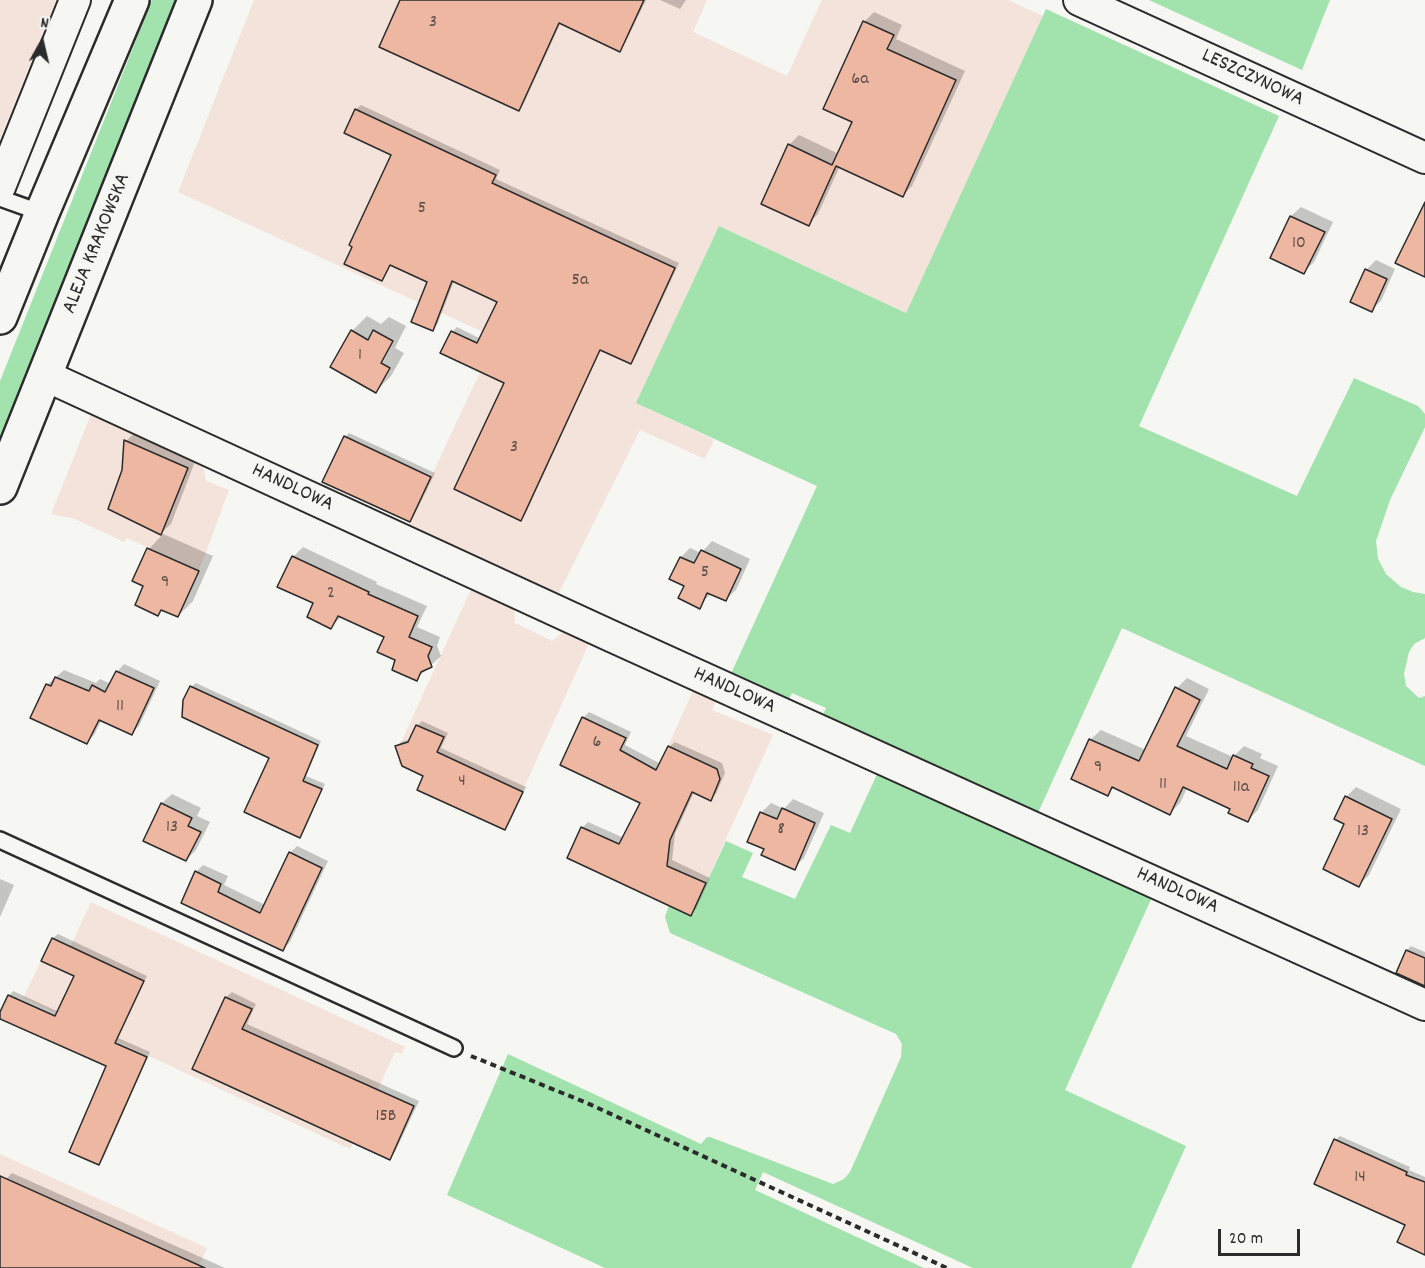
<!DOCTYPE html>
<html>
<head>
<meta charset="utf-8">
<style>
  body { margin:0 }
  #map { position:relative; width:1425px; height:1268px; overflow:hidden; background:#f6f6f2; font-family:Dekko,sans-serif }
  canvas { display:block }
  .north { position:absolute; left:12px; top:12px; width:60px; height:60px; -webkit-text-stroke:4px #f6f6f2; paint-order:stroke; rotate:8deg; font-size:16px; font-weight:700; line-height:24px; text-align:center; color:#2b2b2b }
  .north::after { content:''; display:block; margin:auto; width:21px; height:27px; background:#2b2b2b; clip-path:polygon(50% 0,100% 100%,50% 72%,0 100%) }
  .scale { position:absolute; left:1218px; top:1229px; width:82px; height:27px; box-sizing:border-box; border:3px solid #2b2b2b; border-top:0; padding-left:8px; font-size:18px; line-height:21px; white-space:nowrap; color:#2b2b2b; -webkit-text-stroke:4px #f6f6f2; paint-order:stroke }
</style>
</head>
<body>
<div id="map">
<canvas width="1425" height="1268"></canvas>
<div class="north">N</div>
<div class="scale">20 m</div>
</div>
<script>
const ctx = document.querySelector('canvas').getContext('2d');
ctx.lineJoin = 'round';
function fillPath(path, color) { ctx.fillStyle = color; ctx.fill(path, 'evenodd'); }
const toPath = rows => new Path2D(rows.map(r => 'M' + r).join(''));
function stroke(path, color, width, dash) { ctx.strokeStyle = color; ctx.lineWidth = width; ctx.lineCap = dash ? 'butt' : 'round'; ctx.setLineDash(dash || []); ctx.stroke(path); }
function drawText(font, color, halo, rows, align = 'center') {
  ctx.font = font + ' Dekko,sans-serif'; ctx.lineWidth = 4.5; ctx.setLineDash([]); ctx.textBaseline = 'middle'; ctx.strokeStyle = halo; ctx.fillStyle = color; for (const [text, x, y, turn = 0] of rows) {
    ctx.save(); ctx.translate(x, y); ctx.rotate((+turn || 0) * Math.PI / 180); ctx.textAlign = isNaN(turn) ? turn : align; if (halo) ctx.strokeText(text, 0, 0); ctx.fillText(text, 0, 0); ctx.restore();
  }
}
fillPath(toPath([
  [0,0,56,0,0,139],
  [254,0,707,0,693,32,787,76,822,0,1008,0,1043,16,906,313,719,226,637,403,714,440,705,459,640,430,556,599,406,530,496,338,178,192],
  [94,407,202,458,206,481,229,490,199,571,127,538,124,542,75,519,51,514],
  [473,585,514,603,515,623,552,641,567,629,591,639,505,830,417,790,423,776,398,764,400,759,397,751],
  [695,686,718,697,712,710,773,735,691,916,567,858,581,827,607,839,608,844,617,848,668,746],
  [91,902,405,1047,402,1054,395,1052,350,1149,23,998,41,961,60,969],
  [0,1154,207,1248,198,1268,0,1268]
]), '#f4e3da');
fillPath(toPath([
  [152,0,177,0,0,446,0,381],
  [1149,0,1330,0,1302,70],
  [1046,9,1279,116,1139,426,1297,496,1354,378,1418,406,1425,414,1425,427,1390,500,1376,541,1378,559,1386,574,1401,587,1413,592,1425,594,1425,638,1414,644,1409,652,1404,674,1406,686,1419,698,1425,696,1425,766,1122,628,1037,815,820,720,826,708,792,693,787,704,729,678,817,486,636,403,719,226,906,313],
  [878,772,1152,897,1065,1090,1186,1146,1131,1268,973,1268,763,1172,755,1190,924,1268,605,1268,447,1195,508,1054,701,1144,707,1137,710,1137,833,1184,844,1179,850,1172,901,1057,902,1044,896,1034,670,933,665,917,669,905,691,916,726,841,753,853,742,877,795,899,831,825,850,833]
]), '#a2e3ad');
fillPath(toPath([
  [402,0,646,0,624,45,619,50,561,22,523,105,518,110],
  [660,0,686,0,680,9],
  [874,12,902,25,896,39,965,71,912,186,903,195,840,166,818,214,808,224,789,145,799,135,839,154,854,121,825,108,864,22],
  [361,105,500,170,496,179,679,263,635,358,631,362,601,349,525,515,521,519,506,382,452,332,457,327,481,339,499,301,454,281,437,325,432,329,429,281,391,264,381,279,393,154,346,132,356,109],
  [1301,207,1333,222,1314,262,1304,272,1291,216],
  [1376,260,1395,269,1381,301,1371,310,1366,270],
  [367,316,381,324,389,317,406,326,395,348,404,353,391,376,376,391,352,331],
  [135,432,196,459,171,524,161,533,213,556,193,601,178,616,163,609,158,614,145,585,149,549,163,534,110,509,123,470,126,441],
  [349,433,435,473,414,516,410,521,345,437],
  [712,541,750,559,736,590,726,599,711,593,699,607,686,585,681,557,690,548,701,553],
  [303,547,377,582,376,584,427,606,417,627,440,637,437,646,441,656,416,679,397,660,385,636,341,617,331,627,315,602,293,557],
  [124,664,160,681,139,726,132,733,102,719,94,735,87,742,47,685,64,670,96,683,100,679,111,684,117,672],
  [1187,678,1209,689,1186,736,1233,757,1244,746,1262,754,1260,758,1278,766,1258,810,1248,820,1232,808,1187,788,1180,803,1170,813,1115,787,1107,794,1090,740,1101,730,1146,750,1177,688],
  [196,683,321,741,306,776,325,784,304,831,299,836,271,757,191,687],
  [589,712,631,732,625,745,661,764,669,747,675,742,722,763,725,773,716,794,710,799,694,792,675,834,672,860,710,878,696,909,691,914,582,828,588,822,624,838,642,802,562,765,584,717],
  [422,721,448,733,441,748,526,787,509,824,504,829,425,775,397,746,401,742,411,739,418,725],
  [1356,787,1401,809,1369,875,1359,885,1346,823,1346,797],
  [172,794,201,808,197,816,210,822,196,850,186,860,145,840,162,803],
  [793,799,824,813,804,858,794,868,766,848,749,841,761,813,771,803,784,809],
  [297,846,328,861,290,942,283,949,183,902,196,872,203,865,228,876,224,885,265,905,290,853],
  [0,879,14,885,0,917],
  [58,934,147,976,118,1038,150,1052,103,1159,99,1163,108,1065,0,1017,9,996,13,991,59,1012,76,976,43,960,53,938],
  [1411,946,1425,952,1425,984,1407,950],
  [232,992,256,1004,247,1024,419,1101,395,1152,389,1158,194,1069,226,997],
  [1340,1136,1410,1167,1409,1170,1425,1177,1425,1253,1407,1224,1335,1140],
  [12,1173,225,1268,0,1268,0,1193,6,1179]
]), '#0003');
const building = toPath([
  [400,0,644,0,620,52,559,23,519,111,379,47,400,0],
  [863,21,894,35,887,49,956,80,903,197,836,166,809,226,761,204,788,144,832,165,852,122,823,109,863,21],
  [355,109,496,175,492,183,675,268,631,364,600,350,521,521,454,489,504,383,440,353,451,331,477,343,497,302,452,281,433,331,411,322,427,282,390,265,382,281,344,264,352,247,349,245,391,155,344,133,355,109],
  [1425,202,1425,277,1395,263,1425,202],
  [1290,216,1325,232,1304,274,1270,258,1290,216],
  [1365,269,1387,279,1372,312,1350,302,1365,269],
  [351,330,368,340,373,330,393,341,381,363,390,368,376,393,330,367,351,330],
  [344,436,431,477,410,522,322,482,344,436],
  [124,440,188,468,161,535,108,509,122,470,124,440],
  [147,548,199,571,178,617,161,610,158,616,135,605,143,586,132,581,147,548],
  [701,550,741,569,726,601,707,593,700,609,678,598,684,586,669,579,680,557,694,563,701,550],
  [292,556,369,592,368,594,418,616,409,637,432,647,428,656,432,667,421,672,417,681,392,670,395,660,377,652,384,637,338,616,331,629,307,617,313,603,277,587,292,556],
  [116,671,154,688,132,735,99,720,87,744,30,718,46,684,51,686,55,677,89,691,92,685,105,692,116,671],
  [190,686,318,745,303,781,322,789,300,838,244,812,269,758,182,717,183,700,190,686],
  [1175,687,1200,700,1177,746,1227,769,1233,755,1253,764,1251,768,1269,776,1248,822,1228,813,1230,809,1183,787,1170,815,1112,787,1108,796,1071,779,1089,739,1139,761,1175,687],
  [582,717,626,738,620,750,656,770,668,746,717,769,720,779,711,801,692,792,670,840,667,866,706,883,691,916,567,858,581,827,619,844,640,803,560,765,582,717],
  [416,725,444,737,437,752,523,792,505,830,417,790,423,776,402,766,395,746,408,742,416,725],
  [1345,796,1392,819,1359,887,1323,869,1344,824,1334,819,1345,796],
  [161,803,192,818,188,826,201,832,186,861,143,841,161,803],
  [782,808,815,823,795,870,761,855,764,849,747,842,760,812,777,819,782,808],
  [289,852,322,868,283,951,181,903,195,871,221,884,218,892,260,913,289,852],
  [52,938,144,981,115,1043,147,1057,99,1165,69,1152,106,1066,0,1019,0,1012,8,995,55,1016,74,976,41,961,52,938],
  [1406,950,1425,958,1425,986,1396,973,1406,950],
  [225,997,252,1009,242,1029,414,1106,390,1160,192,1069,225,997],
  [1334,1139,1407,1172,1406,1175,1425,1182,1425,1255,1397,1242,1405,1225,1314,1184,1334,1139],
  [0,1176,205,1268,0,1268,0,1176]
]);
fillPath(building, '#eeb7a2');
stroke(building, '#2b2b2b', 1.5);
const lane = toPath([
  [0,198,42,213],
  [0,840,454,1048]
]);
const street = toPath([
  [1079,0,1425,158],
  [0,187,75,0],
  [44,375,611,636,1425,1005]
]);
const secondary = toPath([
  [0,317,42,213,132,0],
  [0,487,195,0]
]);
stroke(lane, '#2b2b2b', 20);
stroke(street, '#2b2b2b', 34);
stroke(secondary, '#2b2b2b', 38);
stroke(toPath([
  [471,1056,587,1103,947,1268]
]), '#2b2b2b', 4, [6, 4.5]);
stroke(lane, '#f6f6f2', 15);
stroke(street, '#f6f6f2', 30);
stroke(secondary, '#f6f6f2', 33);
drawText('18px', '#5c4e49', null, [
  ["3",433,24],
  ["6a",860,81],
  ["5",422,210],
  ["10",1299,245],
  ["5a",580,282],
  ["1",360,357],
  ["3",514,449],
  ["5",705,574],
  ["9",165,584],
  ["2",331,595],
  ["11",120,708],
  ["6",597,744],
  ["9",1098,769],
  ["4",462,783],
  ["11",1163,786],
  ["11a",1241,789],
  ["13",172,829],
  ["8",781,831],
  ["13",1363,833],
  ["15B",386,1118],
  ["14",1360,1179]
]);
drawText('21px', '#2b2b2b', '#f6f6f2', [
  ["LESZCZYNOWA",1252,79,25],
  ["ALEJA KRAKOWSKA",98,244,-68],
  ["HANDLOWA",292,489,25],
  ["HANDLOWA",734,692,24],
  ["HANDLOWA",1177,892,24]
]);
</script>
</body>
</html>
